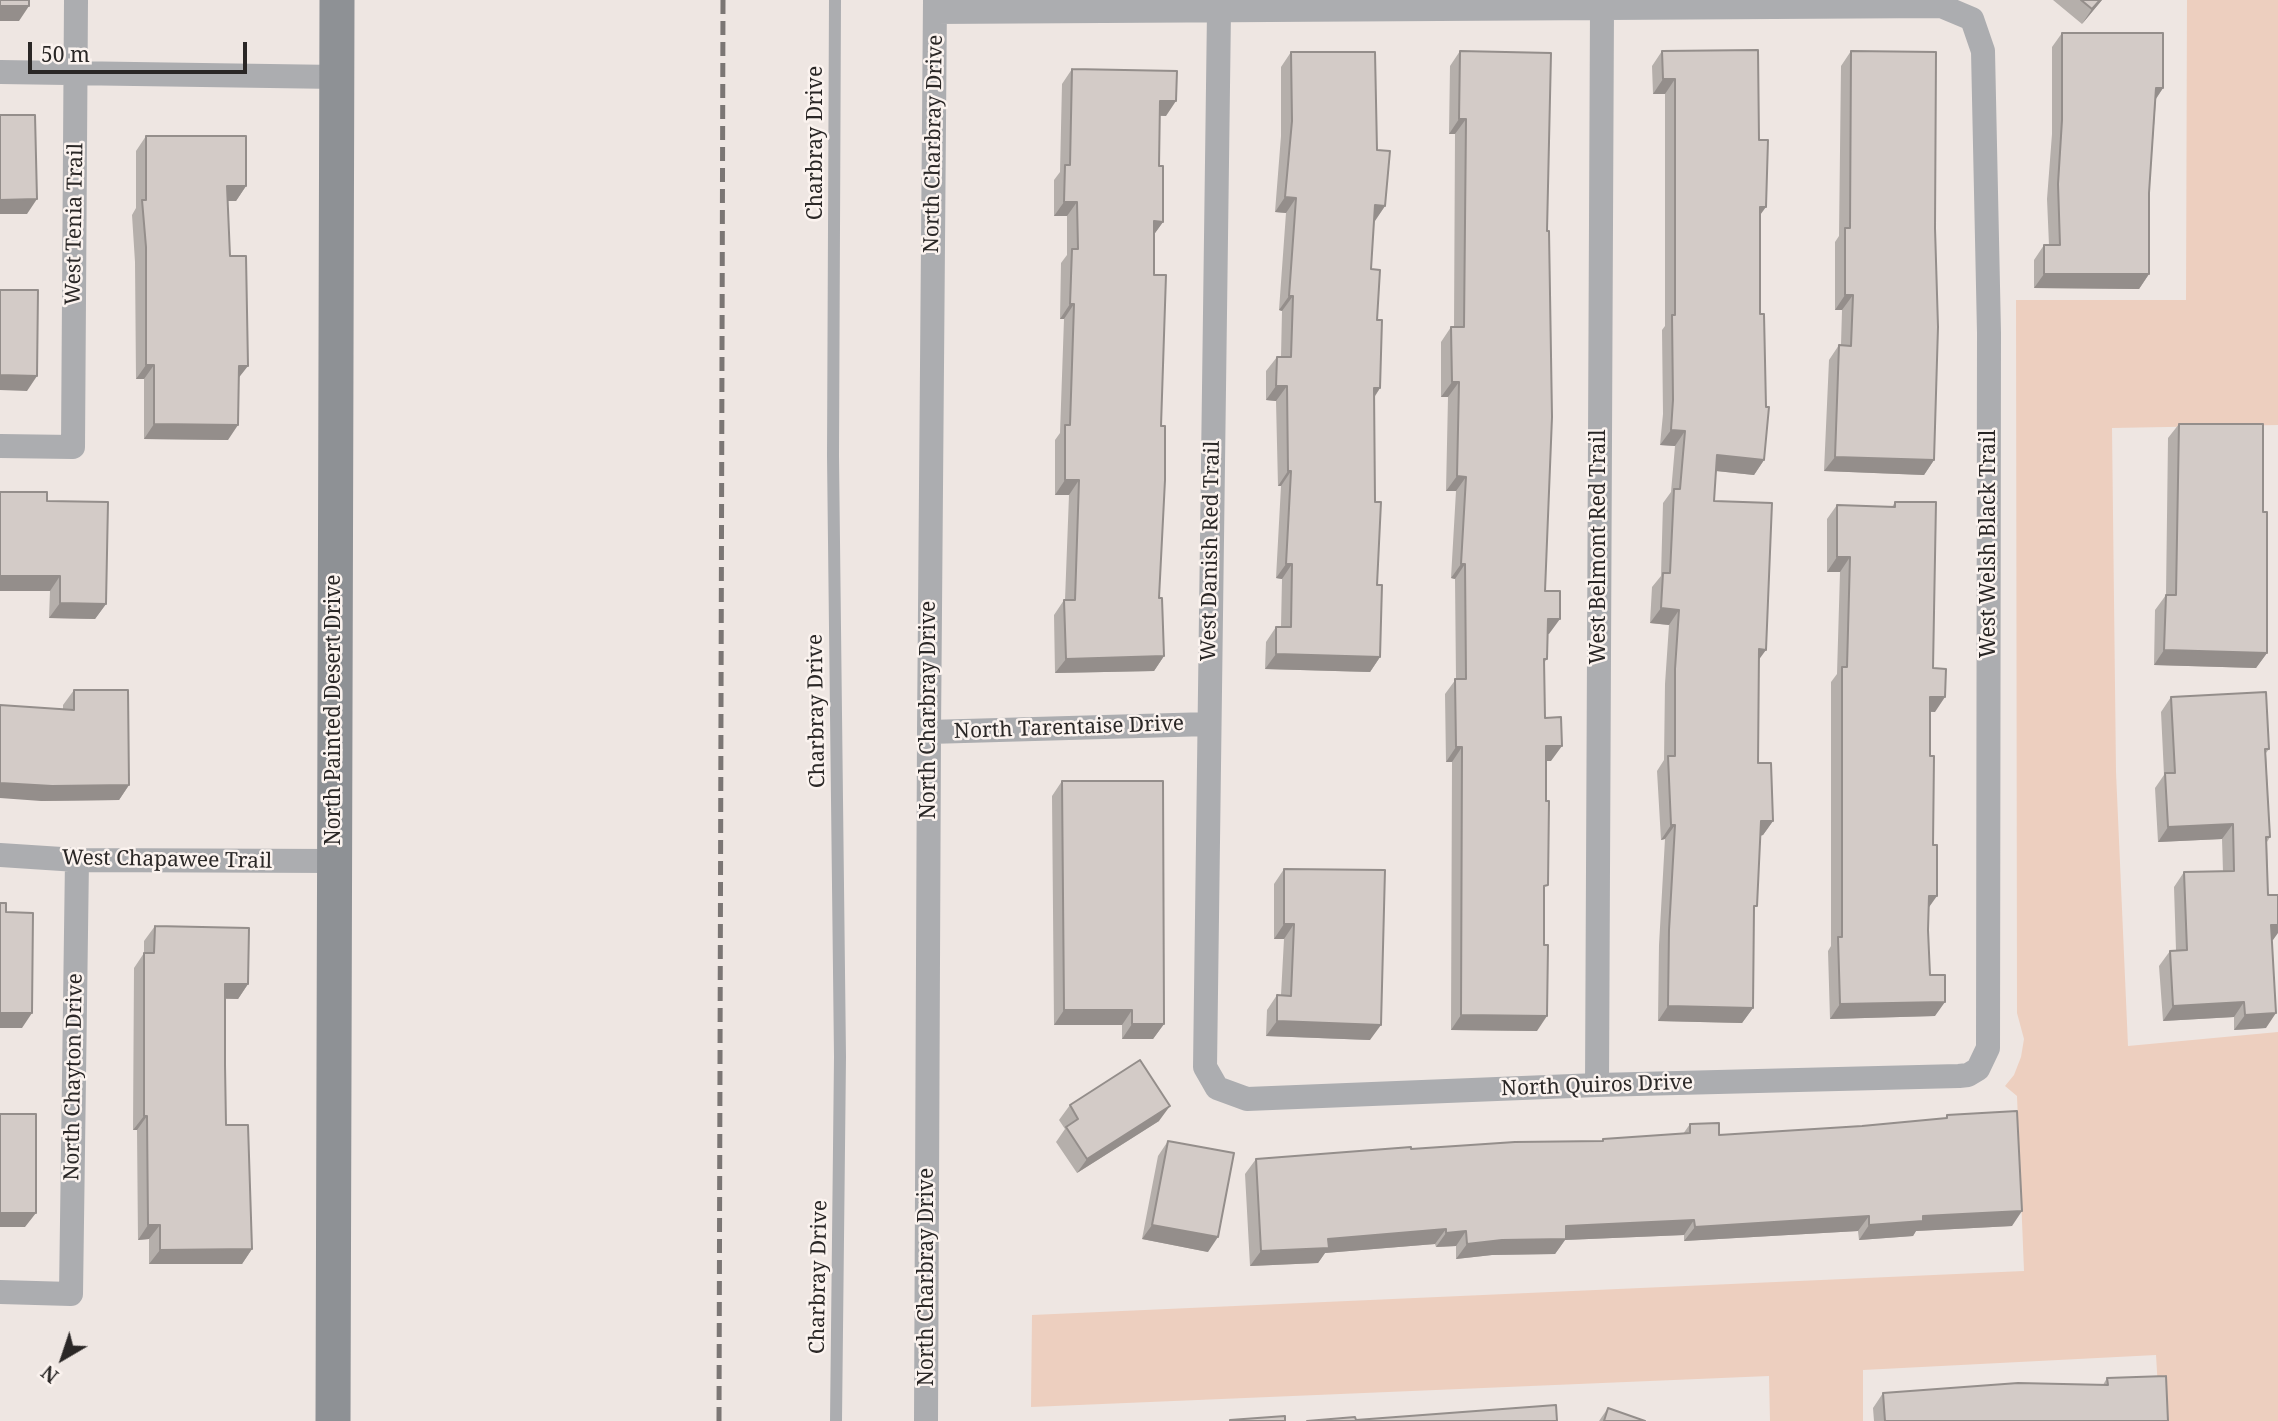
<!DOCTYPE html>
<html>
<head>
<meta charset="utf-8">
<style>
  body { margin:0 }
  #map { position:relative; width:2278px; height:1421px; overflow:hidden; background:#eee6e2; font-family:"Noto Serif",serif }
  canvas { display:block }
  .north { position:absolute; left:28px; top:1323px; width:70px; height:70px; -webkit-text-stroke:5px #fbf3ef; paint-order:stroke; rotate:219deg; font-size:19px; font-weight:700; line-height:28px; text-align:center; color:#2a2726 }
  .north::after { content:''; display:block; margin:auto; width:24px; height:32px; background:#2a2726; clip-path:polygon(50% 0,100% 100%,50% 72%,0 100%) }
  .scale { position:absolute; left:28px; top:42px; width:219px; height:32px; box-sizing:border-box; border:4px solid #2a2726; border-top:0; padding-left:9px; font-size:21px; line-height:24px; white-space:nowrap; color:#2a2726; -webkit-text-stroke:5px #fbf3ef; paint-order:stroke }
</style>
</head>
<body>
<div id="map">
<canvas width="2278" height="1421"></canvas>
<div class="north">N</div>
<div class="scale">50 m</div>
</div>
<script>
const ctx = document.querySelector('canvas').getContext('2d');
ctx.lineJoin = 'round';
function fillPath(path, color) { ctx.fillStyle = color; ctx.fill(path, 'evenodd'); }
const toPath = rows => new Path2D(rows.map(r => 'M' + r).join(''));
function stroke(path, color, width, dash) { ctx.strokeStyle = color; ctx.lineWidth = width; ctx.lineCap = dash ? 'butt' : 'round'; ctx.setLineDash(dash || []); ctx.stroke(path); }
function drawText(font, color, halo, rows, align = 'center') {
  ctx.font = font + ' "Noto Serif",serif'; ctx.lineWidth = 5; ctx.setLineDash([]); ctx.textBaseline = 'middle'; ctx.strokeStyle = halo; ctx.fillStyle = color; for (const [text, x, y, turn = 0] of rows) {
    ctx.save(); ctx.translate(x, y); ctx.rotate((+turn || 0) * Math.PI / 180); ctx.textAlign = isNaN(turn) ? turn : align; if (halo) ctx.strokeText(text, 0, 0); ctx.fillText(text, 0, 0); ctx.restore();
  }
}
fillPath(toPath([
  [2187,0,2278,0,2278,425,2112,428,2116,772,2128,1046,2278,1032,2278,1421,2160,1421,2156,1355,1863,1370,1863,1421,1770,1421,1769,1376,1031,1407,1032,1315,2024,1271,2017,1096,2005,1086,2014,1075,2021,1057,2024,1039,2017,1013,2016,300,2186,300]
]), '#edcfbf');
stroke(toPath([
  [835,0,833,456,840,1057,836,1421]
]), '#acadb0', 12);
stroke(toPath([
  [935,12,1941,6,1972,19,1983,51,1989,333,1988,1048,1978,1069,1968,1075,1959,1076,1597,1085,1247,1099,1217,1088,1205,1067,1219,11],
  [0,72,337,77],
  [0,446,73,447,76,0],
  [929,732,1209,724],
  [0,855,77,860,333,861],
  [1597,1085,1602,8],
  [0,1292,71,1294,77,860],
  [926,1421,929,732,935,0]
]), '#acadb0', 24);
stroke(toPath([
  [333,1421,337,0]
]), '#8e9195', 35);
stroke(toPath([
  [719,1421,723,0]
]), '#7b7674', 5, [14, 7]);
fillPath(toPath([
  [2053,0,2102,0,2082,24],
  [2062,33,2163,88,2156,99,2149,193,2149,274,2139,289,2034,288,2034,260,2044,245,2049,245,2047,199,2052,134,2052,47],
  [1460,51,1547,231,1545,591,1549,634,1548,634,1547,659,1544,663,1545,718,1551,761,1546,761,1544,892,1537,1031,1451,1030,1452,762,1446,762,1445,694,1456,679,1455,579,1451,578,1456,491,1446,491,1448,397,1441,397,1441,342,1451,327,1454,327,1455,134,1449,134,1450,66],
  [1662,51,1760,215,1760,314,1764,460,1754,475,1716,471,1714,501,1759,660,1758,763,1773,821,1763,835,1761,836,1754,909,1753,1008,1742,1023,1658,1021,1659,945,1665,839,1661,840,1657,771,1664,760,1665,684,1669,625,1650,623,1652,587,1661,576,1663,503,1671,492,1675,446,1660,445,1663,414,1662,330,1665,326,1665,94,1653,94,1652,66],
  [1851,51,1934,460,1924,475,1824,471,1829,360,1839,345,1841,345,1842,310,1835,310,1835,242,1839,236,1841,66],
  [1291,52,1377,150,1385,206,1374,221,1371,269,1377,320,1380,388,1374,398,1375,502,1377,585,1380,657,1370,672,1265,669,1266,642,1276,627,1281,627,1282,579,1276,578,1281,486,1278,486,1276,401,1266,400,1266,371,1277,357,1281,357,1282,311,1279,310,1286,213,1275,212,1281,136,1281,67],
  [1072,69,1166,116,1160,116,1159,166,1163,222,1154,234,1154,275,1161,426,1159,598,1164,656,1154,671,1055,673,1054,615,1064,600,1065,600,1069,495,1055,495,1055,440,1060,433,1064,319,1060,319,1061,263,1067,255,1067,216,1054,216,1054,180,1060,172,1062,84],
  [146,136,246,186,236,201,227,201,230,256,239,378,228,440,144,439,144,379,136,379,135,262,132,215,136,208,136,151],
  [2179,424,2263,512,2267,653,2256,668,2154,665,2155,610,2166,595,2168,438],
  [0,492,47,501,106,604,95,619,49,618,50,591,0,591],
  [1895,502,1933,668,1935,712,1930,712,1928,930,1930,975,1935,1016,1830,1019,1828,951,1831,946,1831,682,1837,674,1840,572,1827,572,1827,519,1837,505,1892,507],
  [74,690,129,785,119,800,41,801,63,709,63,705],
  [2171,697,2269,749,2266,753,2270,837,2267,842,2268,895,2273,940,2271,940,2266,1028,2234,1030,2234,1017,2163,1021,2159,966,2170,951,2176,950,2174,887,2184,872,2223,872,2222,839,2158,842,2155,788,2164,775,2161,712],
  [1062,781,1164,1024,1153,1039,1122,1039,1122,1025,1054,1025,1052,796],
  [1284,869,1370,1040,1266,1036,1267,1010,1277,995,1281,995,1284,939,1274,939,1274,884],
  [155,926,248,984,238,999,225,999,226,1125,252,1249,242,1264,149,1264,149,1239,138,1240,137,1130,133,1130,134,968,144,953,144,941],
  [1070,1105,1159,1121,1077,1173,1056,1142,1065,1129,1059,1120],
  [1947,1115,2012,1226,1916,1231,1913,1236,1859,1240,1858,1231,1684,1241,1684,1235,1565,1240,1555,1254,1492,1255,1456,1259,1456,1246,1436,1247,1435,1244,1325,1253,1318,1263,1250,1266,1245,1174,1256,1159,1411,1149,1602,1141,1603,1139,1683,1134,1690,1124,1719,1135,1862,1126,1945,1118],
  [1168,1141,1208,1252,1142,1239,1158,1156],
  [2107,1378,2168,1421,1874,1421,1873,1408,1883,1393,2103,1385],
  [1608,1408,1645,1421,1599,1421]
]), '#b5afab');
fillPath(toPath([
  [2100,0,2102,0,2082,24,2092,9],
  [0,6,29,6,19,21,0,21],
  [1663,79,1675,79,1665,94,1653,94],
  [2156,88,2163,88,2153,103],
  [1160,101,1176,101,1166,116,1149,115],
  [1459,119,1466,119,1455,134,1449,134],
  [227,186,246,186,236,201,216,201],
  [1285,197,1296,198,1286,213,1275,212],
  [37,199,27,214,0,214,0,200],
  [1064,202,1077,202,1067,216,1054,216],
  [1375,205,1385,206,1375,221,1365,220],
  [1760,207,1766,207,1755,222],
  [1154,221,1163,222,1153,236],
  [2044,274,2149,274,2139,289,2034,288],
  [1845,295,1853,295,1842,310,1835,310],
  [1289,296,1293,296,1282,311,1279,310],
  [1070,304,1074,304,1064,319,1060,319],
  [146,365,154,365,144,379,136,379],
  [239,366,248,366,237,380],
  [0,375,37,376,27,391,0,390],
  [1452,382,1459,382,1448,397,1441,397],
  [1276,386,1287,386,1276,401,1266,400],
  [1374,388,1380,388,1370,403],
  [154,424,238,425,228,440,144,439],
  [1671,430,1685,431,1675,446,1660,445],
  [1717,455,1764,460,1754,475,1707,470],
  [1835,457,1934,460,1924,475,1824,471],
  [1288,471,1291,471,1281,486,1278,486],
  [1457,476,1466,477,1456,491,1446,491],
  [1065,480,1079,480,1069,495,1055,495],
  [1837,557,1850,557,1840,572,1827,572],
  [1286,564,1292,564,1282,579,1276,578],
  [1461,564,1465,564,1455,579,1451,578],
  [0,576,60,576,50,591,0,591],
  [60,603,106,604,95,619,49,618],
  [1661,608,1679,610,1669,625,1650,623],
  [1548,619,1560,619,1549,634,1537,634],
  [1759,649,1766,650,1755,665],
  [2164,650,2267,653,2256,668,2154,665],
  [1276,654,1380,657,1370,672,1265,669],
  [1164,656,1154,671,1055,673,1066,659],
  [1930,697,1945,697,1935,712,1920,711],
  [1546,746,1562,746,1551,761,1536,761],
  [1456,747,1462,747,1452,762,1446,762],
  [0,783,129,785,119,800,41,801,0,798],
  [1761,821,1773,821,1763,835,1751,836],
  [2233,824,2222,839,2158,842,2168,827],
  [1671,825,1675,825,1665,839,1661,840],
  [1929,896,1937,896,1927,910],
  [1284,924,1294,924,1284,939,1274,939],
  [2271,925,2278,925,2278,933,2273,940,2260,940],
  [225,984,248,984,238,999,214,998],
  [1945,1002,1935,1016,1830,1019,1840,1004],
  [2244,1002,2234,1017,2163,1021,2173,1006],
  [1668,1006,1753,1008,1742,1023,1658,1021],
  [1064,1010,1132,1010,1122,1025,1054,1025],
  [0,1013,32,1013,22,1028,0,1028],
  [2276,1013,2266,1028,2234,1030,2245,1015],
  [1461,1015,1547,1016,1537,1031,1451,1030],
  [1277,1021,1381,1025,1370,1040,1266,1036],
  [1132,1024,1164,1024,1153,1039,1122,1039],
  [1170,1106,1159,1121,1077,1173,1087,1159],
  [144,1116,147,1116,137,1130,133,1130],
  [2022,1211,2012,1226,1916,1231,1913,1236,1859,1240,1869,1225,1923,1216],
  [0,1213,36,1213,25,1227,0,1227],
  [1869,1216,1858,1231,1684,1241,1695,1227],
  [1694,1220,1684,1235,1565,1240,1555,1254,1492,1255,1456,1259,1467,1244,1566,1226],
  [148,1225,160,1225,149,1239,138,1240],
  [1152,1225,1218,1237,1208,1252,1142,1239],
  [1446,1229,1435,1244,1325,1253,1318,1263,1250,1266,1261,1251,1328,1239],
  [1466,1231,1456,1246,1436,1247,1446,1233],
  [252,1249,242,1264,149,1264,160,1250]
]), '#948e8b');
const building = toPath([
  [0,0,29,0,29,6,0,6,0,0],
  [2081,0,2100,0,2092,9,2081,0],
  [2062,33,2163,33,2163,88,2156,88,2149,193,2149,274,2044,274,2044,245,2060,245,2058,184,2062,120,2062,33],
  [1758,50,1759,140,1768,140,1766,207,1760,207,1760,314,1764,314,1766,407,1769,407,1764,460,1717,455,1714,501,1772,503,1766,650,1759,649,1758,763,1771,763,1773,821,1761,821,1757,906,1754,906,1753,1008,1668,1006,1669,930,1675,825,1671,825,1668,756,1675,756,1675,669,1679,610,1661,608,1663,573,1670,573,1674,489,1680,489,1685,431,1671,430,1673,400,1672,315,1675,315,1675,79,1663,79,1662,51,1758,50],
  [1460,51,1551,53,1547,231,1549,231,1552,417,1545,591,1560,591,1560,619,1548,619,1547,659,1544,659,1545,718,1561,717,1562,746,1546,746,1546,801,1549,801,1548,885,1544,886,1544,945,1548,945,1547,1016,1461,1015,1462,747,1456,747,1455,679,1466,679,1465,564,1461,564,1466,477,1457,476,1459,382,1452,382,1451,327,1464,327,1466,119,1459,119,1460,51],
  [1851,51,1936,52,1935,228,1938,327,1934,460,1835,457,1839,345,1851,346,1853,295,1845,295,1845,228,1850,228,1851,51],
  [1291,52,1375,52,1377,150,1390,151,1385,206,1375,205,1371,269,1380,270,1377,320,1382,320,1380,388,1374,388,1375,502,1381,502,1377,585,1382,585,1380,657,1276,654,1276,627,1291,627,1292,564,1286,564,1291,471,1288,471,1287,386,1276,386,1277,357,1291,357,1293,296,1289,296,1296,198,1285,197,1292,121,1291,52],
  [1072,69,1177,71,1176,101,1160,101,1159,166,1163,166,1163,222,1154,221,1154,275,1166,275,1161,426,1165,426,1165,480,1159,598,1162,598,1164,656,1066,659,1064,600,1075,600,1079,480,1065,480,1065,425,1070,425,1074,304,1070,304,1072,249,1078,249,1077,202,1064,202,1065,165,1070,165,1072,69],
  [0,115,35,115,37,199,0,200,0,115],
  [146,136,246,136,246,186,227,186,230,256,246,256,248,366,239,366,238,425,154,424,154,365,146,365,146,247,142,200,146,200,146,136],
  [0,290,38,290,37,376,0,375,0,290],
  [2179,424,2263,424,2263,512,2267,512,2267,653,2164,650,2166,595,2176,595,2179,424],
  [0,492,47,492,47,501,108,502,106,604,60,603,60,576,0,576,0,492],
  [1895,502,1936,502,1933,668,1946,669,1945,697,1930,697,1930,756,1934,756,1933,845,1937,845,1937,896,1929,896,1928,930,1930,975,1945,975,1945,1002,1840,1004,1838,937,1842,937,1842,667,1847,667,1850,557,1837,557,1837,505,1895,507,1895,502],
  [74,690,128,690,129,785,52,786,0,783,0,705,74,710,74,690],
  [2266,692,2269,749,2265,749,2270,837,2266,837,2268,895,2278,895,2278,925,2271,925,2276,1013,2245,1015,2244,1002,2173,1006,2170,951,2187,950,2184,872,2234,871,2233,824,2168,827,2165,773,2175,773,2171,697,2266,692],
  [1062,781,1163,781,1164,1024,1132,1024,1132,1010,1064,1010,1062,781],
  [1284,869,1385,870,1381,1025,1277,1021,1277,995,1291,996,1294,924,1284,924,1284,869],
  [0,903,6,903,6,912,33,913,32,1013,0,1013,0,903],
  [155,926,249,928,248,984,225,984,225,1065,226,1125,248,1125,252,1249,160,1250,160,1225,148,1225,147,1116,144,1116,144,953,154,953,155,926],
  [1140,1060,1170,1106,1087,1159,1066,1127,1078,1119,1070,1105,1140,1060],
  [2017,1111,2022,1211,1923,1216,1923,1221,1869,1225,1869,1216,1695,1227,1694,1220,1566,1226,1566,1239,1502,1240,1467,1244,1466,1231,1446,1233,1446,1229,1328,1239,1329,1248,1261,1251,1256,1159,1411,1147,1411,1149,1515,1142,1603,1141,1603,1139,1690,1133,1690,1124,1719,1123,1719,1135,1862,1126,1947,1118,1947,1115,2017,1111],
  [0,1114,36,1114,36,1213,0,1213,0,1114],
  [1168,1141,1234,1153,1218,1237,1152,1225,1168,1141],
  [2166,1376,2168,1421,1885,1421,1883,1393,2018,1383,2108,1385,2107,1378,2166,1376],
  [1556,1405,1557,1421,1307,1421,1355,1417,1356,1420,1556,1405],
  [1608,1408,1645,1421,1604,1421,1608,1408],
  [1285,1416,1285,1421,1230,1421,1230,1420,1285,1416]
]);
fillPath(building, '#d3cbc7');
stroke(building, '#948e8b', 2);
drawText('21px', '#2a2726', '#fbf3ef', [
  ["Charbray Drive",816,143,-90],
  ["North Charbray Drive",934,144,-89],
  ["West Tenia Trail",75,224,-89],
  ["West Welsh Black Trail",1989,544,-90],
  ["West Belmont Red Trail",1599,547,-90],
  ["West Danish Red Trail",1211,551,-89],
  ["North Painted Desert Drive",334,710,-90],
  ["North Charbray Drive",929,710,-90],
  ["Charbray Drive",817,711,-91],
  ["North Tarentaise Drive",1069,728,-2],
  ["West Chapawee Trail",167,860,1],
  ["North Chayton Drive",74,1077,-89],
  ["North Quiros Drive",1597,1086,-2],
  ["Charbray Drive",819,1277,-89],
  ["North Charbray Drive",927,1277,-90]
]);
</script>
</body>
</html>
